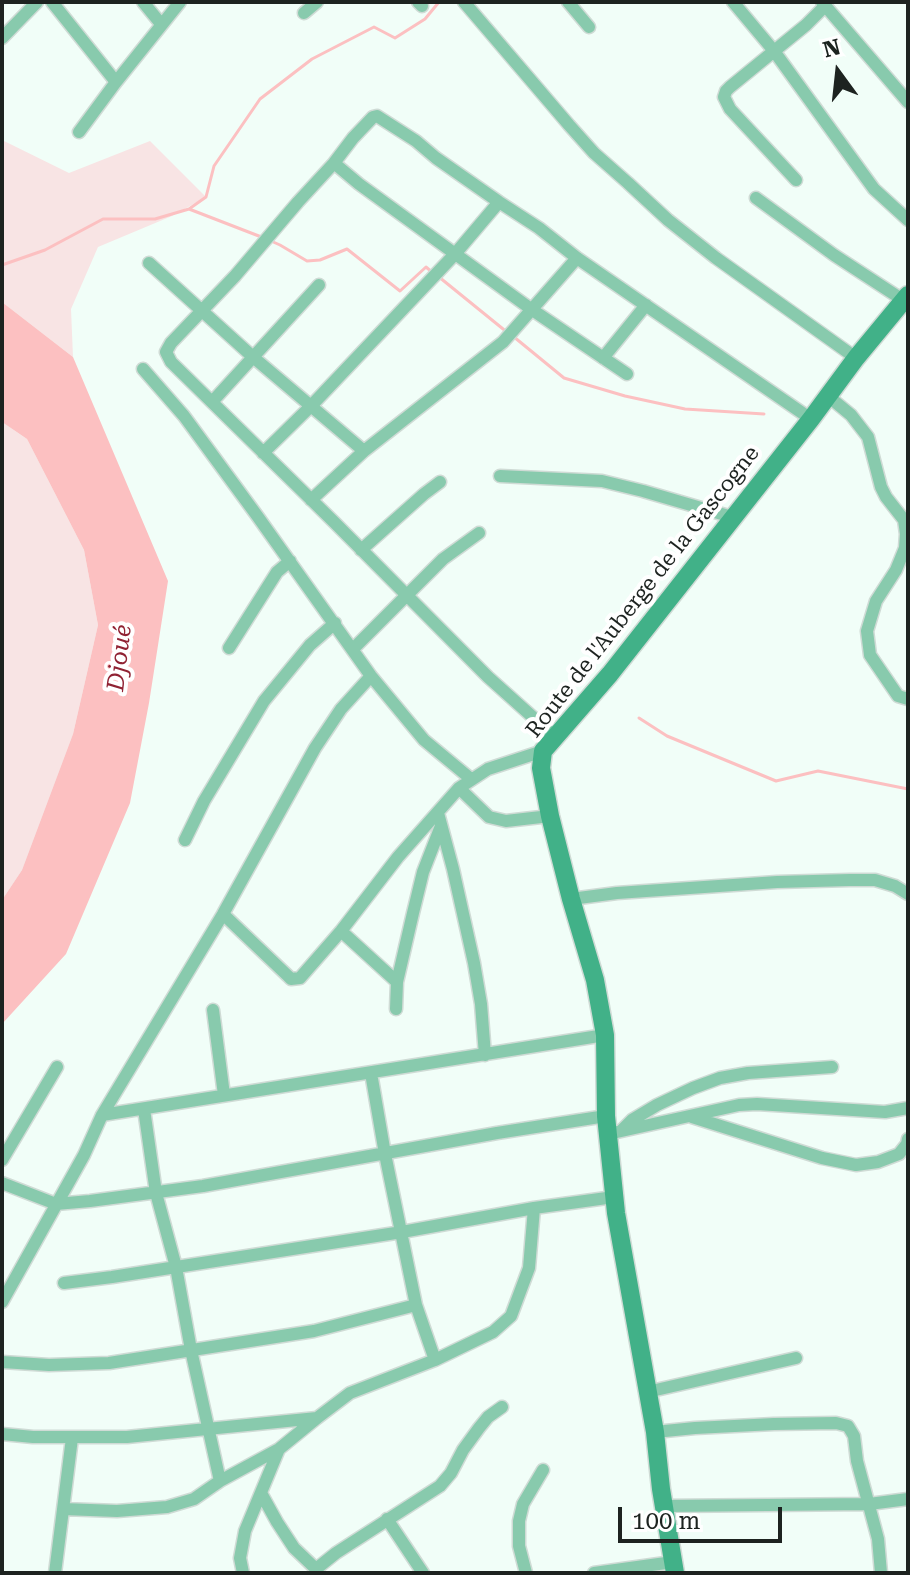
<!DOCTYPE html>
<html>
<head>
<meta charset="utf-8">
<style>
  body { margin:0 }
  #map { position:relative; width:910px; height:1575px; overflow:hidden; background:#f1fef8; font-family:"Roboto Serif",serif }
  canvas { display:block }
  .frame { position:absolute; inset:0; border:4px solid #1d2320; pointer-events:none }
  .north { position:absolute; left:798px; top:32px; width:80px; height:80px; -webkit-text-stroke:6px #fff; paint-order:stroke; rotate:345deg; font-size:22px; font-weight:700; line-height:32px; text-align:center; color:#1d2320 }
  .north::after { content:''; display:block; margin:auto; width:28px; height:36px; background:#1d2320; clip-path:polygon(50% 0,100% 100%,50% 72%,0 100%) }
  .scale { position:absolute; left:618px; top:1507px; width:164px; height:36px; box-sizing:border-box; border:4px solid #1d2320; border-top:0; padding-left:10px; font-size:24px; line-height:28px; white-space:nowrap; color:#1d2320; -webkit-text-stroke:6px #fff; paint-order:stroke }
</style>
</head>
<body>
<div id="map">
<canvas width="910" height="1575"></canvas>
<div class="frame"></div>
<div class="north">N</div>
<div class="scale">100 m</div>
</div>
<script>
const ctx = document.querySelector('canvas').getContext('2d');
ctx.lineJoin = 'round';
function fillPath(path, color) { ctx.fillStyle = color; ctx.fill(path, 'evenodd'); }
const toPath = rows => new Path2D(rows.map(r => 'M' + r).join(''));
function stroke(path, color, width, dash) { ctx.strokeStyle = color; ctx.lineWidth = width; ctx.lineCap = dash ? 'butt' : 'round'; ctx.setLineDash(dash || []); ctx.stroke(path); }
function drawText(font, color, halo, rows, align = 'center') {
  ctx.font = font + ' "Roboto Serif",serif'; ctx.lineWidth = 8; ctx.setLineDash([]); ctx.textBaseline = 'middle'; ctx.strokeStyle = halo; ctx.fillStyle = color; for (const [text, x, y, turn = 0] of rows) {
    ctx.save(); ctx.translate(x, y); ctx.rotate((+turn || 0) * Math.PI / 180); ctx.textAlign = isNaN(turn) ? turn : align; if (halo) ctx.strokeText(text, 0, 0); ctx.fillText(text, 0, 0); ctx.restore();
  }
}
fillPath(toPath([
  [2,140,69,173,150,141,206,197,172,216,98,247,71,309,73,357,2,302],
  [2,422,27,439,84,550,98,625,73,734,22,870,2,900]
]), '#f8e4e4');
fillPath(toPath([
  [2,302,73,357,168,581,149,703,130,803,66,954,2,1024,2,900,22,870,73,734,98,625,84,550,27,439,2,422]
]), '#fcc0c1');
stroke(toPath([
  [189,209,264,238],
  [271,241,280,245,307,261,320,260,347,249,400,291,426,267,433,273],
  [2,265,45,250,103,219,155,219,189,209,206,197,214,166,260,99,312,59,374,27,395,38,425,19,439,2],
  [439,277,508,333],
  [514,337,564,378,625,396,685,409,764,414],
  [639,718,667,736,776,781,818,771,908,789]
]), '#fcc0c1', 3);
const street = toPath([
  [52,2,116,82],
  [143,2,161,24],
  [418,2,422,6],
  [464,2,569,125,594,153,628,183,668,220,716,258,856,358],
  [568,2,589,27],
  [733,2,774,51,874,189,908,220],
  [822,2,908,102],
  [304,13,317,2],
  [2,38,37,2],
  [79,132,116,82,180,2],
  [334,163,359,184,531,309,627,374],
  [796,180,730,109,724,97,726,91,730,87,806,25,825,6],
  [756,198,834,255,903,300],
  [149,263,253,357,364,451],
  [603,358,646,305],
  [143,369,184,416,258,517,371,676,424,740,471,779],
  [828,396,851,415,868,437,881,487,886,497,904,520,906,534,905,548,896,570,876,601,867,631,870,655,898,696,908,699],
  [212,402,319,285],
  [263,453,311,406,455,254,499,202],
  [500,476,602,481,643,491,732,517],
  [311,500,364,451,503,342,577,258],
  [361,550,424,494,440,482],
  [229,648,277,572,290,561],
  [353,649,443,559,479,533],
  [555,737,488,677,334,522,171,362,166,352,171,343,235,276,298,202,334,163,353,138,373,117,377,116,416,141,436,158,499,202,539,228,577,258,811,419],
  [459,788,489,817,506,821,550,816],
  [438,813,453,869,474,963,481,1004,485,1055],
  [185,840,204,801,264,701,310,645,335,623],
  [571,899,617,893,777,882,850,880,875,880,895,886,908,894],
  [223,914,288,976,291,979,300,978,341,931,398,857,459,788,488,769,543,751],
  [341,931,397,982],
  [396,1009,397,982,413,913,423,872,441,826],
  [213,1010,224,1095],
  [371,1073,385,1154,416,1305,435,1360],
  [144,1109,156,1193,176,1267,191,1350,220,1481],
  [102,1115,605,1035],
  [692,1117,822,1158,856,1165,878,1162,899,1154,907,1144,908,1139],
  [622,1130,632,1120,657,1105,693,1088,720,1078,748,1073,832,1067],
  [608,1134,739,1105,757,1104,885,1112,908,1108],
  [2,1160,57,1067],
  [2,1183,56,1204,90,1201,203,1186,497,1133,606,1116],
  [64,1283,112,1277,402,1232,534,1208,614,1197],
  [2,1302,84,1155,102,1115,223,914,315,748,341,709,371,676],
  [2,1362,49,1365,109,1363,314,1331,416,1305],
  [647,1392,796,1358],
  [655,1432,695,1428,774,1424,836,1423,848,1426,854,1436,857,1461,878,1539,881,1573],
  [2,1434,33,1437,127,1437,317,1418,350,1393,435,1360,493,1332,511,1316,529,1268,534,1208],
  [261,1493,277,1522,294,1548,316,1569,336,1553,440,1486,451,1473,463,1450,479,1428,488,1417,502,1407],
  [665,1506,869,1504,908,1499],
  [63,1509,117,1511,167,1507,194,1499,220,1481,279,1449,317,1418],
  [387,1519,423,1573],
  [55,1573,72,1438],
  [243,1573,240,1558,245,1531,279,1449],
  [526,1573,519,1546,519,1521,523,1504,543,1470],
  [594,1573,673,1562]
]);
const secondary = toPath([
  [675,1573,661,1489,655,1432,616,1213,606,1116,605,1035,595,980,571,899,550,816,541,768,543,751,610,674,811,419,856,358,908,295]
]);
stroke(street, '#cfdbd5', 15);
stroke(secondary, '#cfdbd5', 21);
stroke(street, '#88caad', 12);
stroke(secondary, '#41b188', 18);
drawText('22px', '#1d2320', '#fff', [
  ["Route de l'Auberge de la Gascogne",643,592,-52]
]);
drawText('italic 24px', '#902233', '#fff', [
  ["Djoué",120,658,-83]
]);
</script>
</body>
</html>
